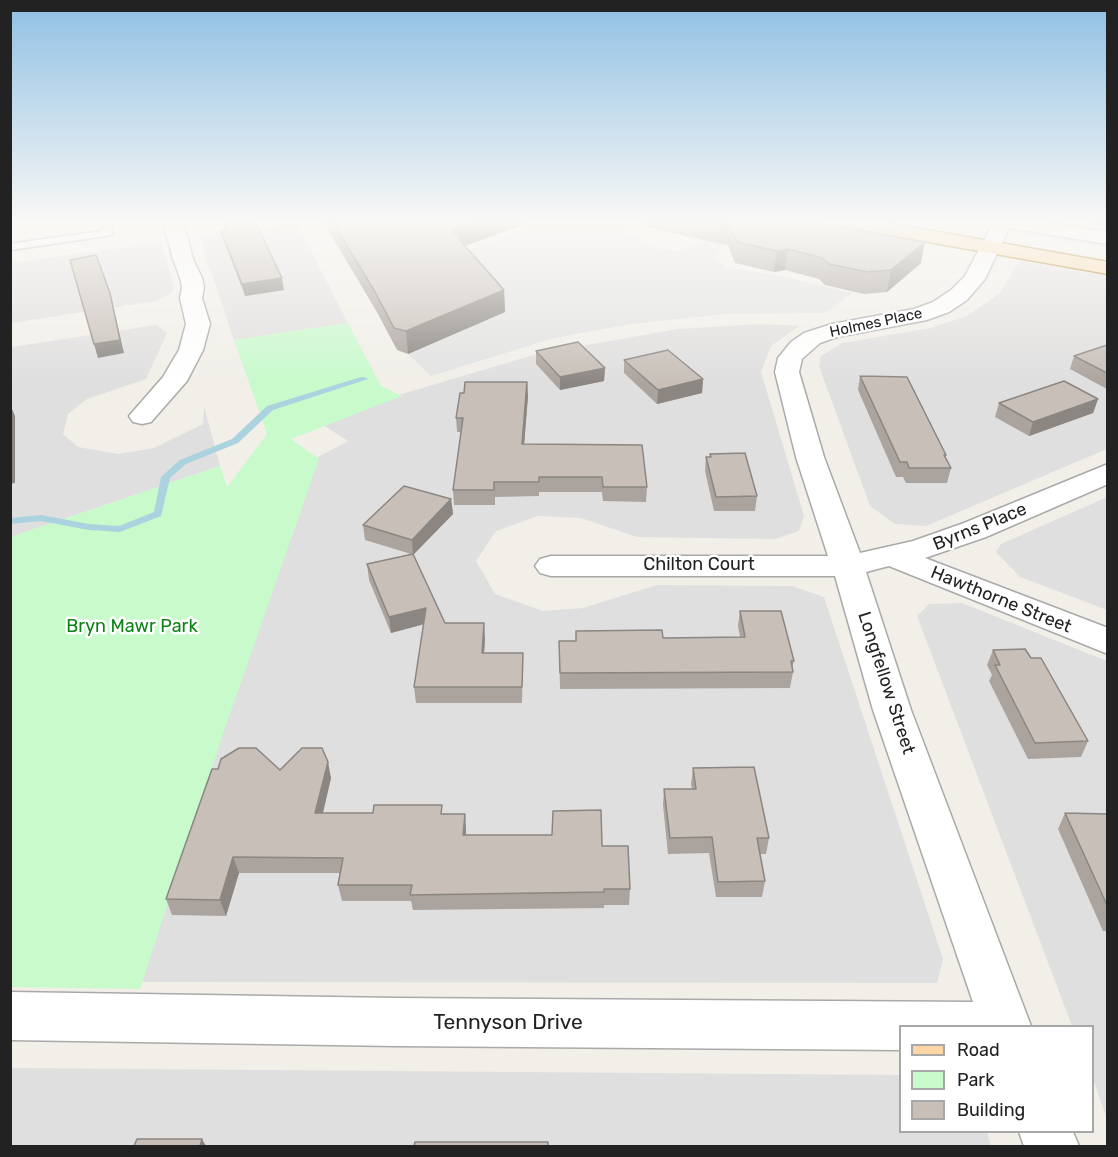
<!DOCTYPE html>
<html>
<head>
<meta charset="utf-8">
<style>
  body { margin:0 }
  #map { position:relative; width:1118px; height:1157px; overflow:hidden; background:#f2efe9; font-family:Rubik,sans-serif }
  canvas { display:block }
  .frame { position:absolute; inset:0; border:12px solid #222; pointer-events:none }
  .legend { position:absolute; left:899px; top:1025px; width:195px; height:108px; box-sizing:border-box; background:#fff; border:2px solid #a7a7a7; margin:0; padding:8px 10px; list-style:none; font-size:18px; color:#222 }
  .legend li { display:flex; align-items:center; gap:12px; height:30px }
  .legend b { width:30px; border:2px solid #a7a7a7 }
</style>
</head>
<body>
<div id="map">
<canvas width="1118" height="1157"></canvas>
<div class="frame"></div>
<ul class="legend">
<li><b style="height:8px;background:#fcd6a4"></b>Road</li>
<li><b style="height:16px;background:#c8facc"></b>Park</li>
<li><b style="height:16px;background:#c7bfb8"></b>Building</li>
</ul>
</div>
<script>
const ctx = document.querySelector('canvas').getContext('2d');
ctx.lineJoin = 'round';
function fillPath(path, color) { ctx.fillStyle = color; ctx.fill(path, 'evenodd'); }
const toPath = rows => new Path2D(rows.map(r => 'M' + r).join(''));
function stroke(path, color, width, dash) { ctx.strokeStyle = color; ctx.lineWidth = width; ctx.lineCap = dash ? 'butt' : 'round'; ctx.setLineDash(dash || []); ctx.stroke(path); }
function drawText(font, color, halo, rows, align = 'center') {
  ctx.font = font + ' Rubik,sans-serif'; ctx.lineWidth = 5; ctx.setLineDash([]); ctx.textBaseline = 'middle'; ctx.strokeStyle = halo; ctx.fillStyle = color; for (const [text, x, y, turn = 0] of rows) {
    ctx.save(); ctx.translate(x, y); ctx.rotate((+turn || 0) * Math.PI / 180); ctx.textAlign = isNaN(turn) ? turn : align; if (halo) ctx.strokeText(text, 0, 0); ctx.fillText(text, 0, 0); ctx.restore();
  }
}
fillPath(toPath([
  [944,221,1107,221,1107,248,954,223],
  [297,223,348,323,234,340,199,236],
  [161,242,174,287,171,293,156,301,11,323,11,263],
  [1019,261,1107,276,1107,449,926,526,895,524,870,506,819,366,821,356,842,343,930,328,967,316,1000,293],
  [760,324,799,326,771,346,761,372,804,516,799,531,775,539,637,537,581,518,538,516,496,531,476,561,495,594,543,611,583,608,657,585,792,586,824,597,943,959,937,983,141,982,223,728,318,457,348,441,323,425,402,394,540,353,678,329],
  [156,325,167,333,146,379,87,399,68,414,63,434,78,447,118,454,154,448,203,424,204,406,220,466,11,537,11,347],
  [1107,497,1107,610,1020,577,996,552,1001,544],
  [962,603,1107,661,1107,1119,1093,1079,1092,1026,1072,1026,917,616,929,604],
  [10,1068,900,1075,900,1132,987,1132,991,1146,11,1146]
]), '#e0dfdf');
fillPath(toPath([
  [348,323,381,386,402,396,291,439,319,459,224,731,140,989,11,987,10,537,220,466,227,487,267,434,234,340]
]), '#c8facc');
fillPath(toPath([
  [524,221,649,221,621,232,662,249,680,251,734,221,774,225,717,251,716,261,729,268,772,274,852,293,825,313,726,314,631,324,554,338,431,376,408,354,505,312,457,255,530,227]
]), '#e2e2e2');
fillPath(toPath([
  [361,377,364,377,368,379,273,410,238,443,186,464,170,478,161,516,120,532,89,530,41,521,10,524,10,518,41,515,89,524,119,526,154,512,161,477,180,460,232,439,267,406,361,377]
]), '#aad3df');
const lane = toPath([
  [103,221,113,221,111,235,10,250,10,244,103,231,103,221]
]);
const street = toPath([
  [163,221,183,221,193,259,202,278,204,287,202,298,210,324,203,350,187,381,151,422,142,424,133,422,129,416,163,377,179,350,186,324,180,298,182,287,180,278,173,259,163,221],
  [988,221,1035,221,1108,232,1108,244,1009,228,985,279,967,300,949,312,927,320,837,337,820,343,802,359,799,372,824,457,860,553,913,541,964,523,1108,464,1108,484,986,537,925,558,1108,628,1108,654,889,566,866,572,911,710,1031,1026,900,1026,900,1050,396,1046,10,1040,10,992,396,998,973,1002,873,710,835,576,551,576,540,573,535,566,540,559,551,556,828,556,796,457,775,372,778,358,791,342,804,333,832,324,914,309,933,302,951,290,965,276,992,225,988,221],
  [1019,1132,1073,1132,1079,1146,1024,1146,1019,1132]
]);
const primary = toPath([
  [834,221,876,221,1108,262,1108,274,844,227,837,225,834,221]
]);
stroke(lane, '#a9a9a9', 4);
stroke(street, '#a9a9a9', 3);
stroke(primary, '#a06b00', 3);
fillPath(lane, '#fff');
fillPath(street, '#fff');
fillPath(primary, '#fcd6a4');
fillPath(toPath([
  [221,221,255,221,284,290,245,296,224,242,221,231,224,230],
  [323,221,525,221,525,224,465,246,504,290,505,312,408,354,397,350,378,314],
  [646,221,817,221,820,223,921,263,887,292,864,294,825,285,819,279,785,270,774,272,735,263,728,245,645,227],
  [1078,221,1107,221,1107,226],
  [1107,345,1107,389,1070,369,1074,356],
  [536,351,605,368,604,381,560,390,536,364],
  [624,360,703,379,702,393,657,404,624,373],
  [860,376,946,455,946,458,951,468,947,483,906,483,903,477,896,477,858,390],
  [527,382,528,396,524,444,647,487,646,502,603,501,602,492,539,492,539,496,495,497,495,505,454,505,453,490,461,432,457,432,456,418],
  [1098,399,1093,413,1029,436,995,417,999,403],
  [710,454,757,496,755,511,714,511,705,471,706,457,710,457],
  [451,499,453,514,413,555,445,623,485,638,484,653,523,653,522,703,416,703,414,687,424,624,391,633,369,580,367,564,411,554,365,540,363,525],
  [740,611,794,661,792,668,793,672,790,688,560,689,559,641,576,641,576,631,663,638,740,637,738,626],
  [993,650,1031,658,1088,741,1081,757,1028,759,989,681,992,675,987,665],
  [693,768,769,838,766,854,760,854,765,881,762,897,716,897,709,853,668,854,663,805,664,789,692,789,691,784],
  [280,770,331,778,323,813,465,814,466,835,602,846,630,889,629,905,604,905,604,908,413,910,411,901,342,901,338,885,340,873,239,873,226,916,172,915,166,899],
  [1065,813,1107,814,1107,931,1103,931,1058,829]
]), '#aba49e');
fillPath(toPath([
  [478,221,525,221,525,224,453,250,451,230],
  [925,242,921,263,887,292,891,270],
  [788,249,785,270,774,272,777,251],
  [282,278,284,290,245,296,242,284],
  [504,290,505,312,408,354,406,331],
  [110,293,124,353,98,358,94,344],
  [605,368,604,381,560,390,560,377],
  [703,379,702,393,657,404,658,390],
  [527,382,528,396,523,458,522,444],
  [1098,399,1093,413,1029,436,1033,422],
  [10,404,15,416,15,483,10,484],
  [451,499,453,514,413,555,412,540],
  [426,608,428,623,391,633,389,617],
  [484,623,485,638,483,669,482,653],
  [328,762,331,778,319,829,315,813],
  [465,814,466,830,464,851,463,835],
  [233,857,239,873,226,916,220,900],
  [202,1139,206,1146,200,1146]
]), '#8b8681');
const building = toPath([
  [223,221,255,221,282,278,242,284,221,231,227,230,223,221],
  [332,221,478,221,451,230,504,290,406,331,394,328,375,292,332,221],
  [712,221,817,221,820,223,925,242,891,270,868,272,829,264,822,258,788,249,777,251,737,242,730,225,712,221],
  [96,255,110,293,120,340,94,344,70,260,96,255],
  [578,342,605,368,560,377,536,351,578,342],
  [1107,345,1107,373,1074,356,1107,345],
  [668,350,703,379,658,390,624,360,668,350],
  [860,376,907,377,946,455,944,455,951,468,909,468,907,462,900,462,860,376],
  [1064,381,1098,399,1033,422,999,403,1064,381],
  [465,382,527,382,522,444,642,445,647,487,603,487,602,477,539,477,539,482,494,482,494,490,453,490,463,418,456,418,460,393,464,393,465,382],
  [745,453,757,496,716,497,706,457,711,457,710,454,745,453],
  [404,486,451,499,412,540,363,525,404,486],
  [413,554,445,623,484,623,482,653,523,653,522,687,414,687,426,608,389,617,367,564,413,554],
  [740,611,781,611,794,661,791,661,793,672,560,673,559,641,576,641,576,631,662,630,663,638,745,637,740,611],
  [1025,649,1031,658,1041,658,1088,741,1035,743,995,665,1000,665,993,650,1025,649],
  [239,748,256,748,280,770,302,748,322,748,328,762,315,813,373,813,374,805,442,805,441,814,465,814,463,835,552,835,553,811,601,810,602,846,628,846,630,889,604,889,604,892,410,895,412,885,338,885,343,858,233,857,220,900,166,899,212,769,218,769,221,759,239,748],
  [754,767,769,838,757,838,765,881,718,882,712,837,670,838,664,789,696,789,693,768,754,767],
  [1065,813,1107,814,1107,905,1065,813],
  [137,1139,202,1139,200,1146,134,1146,137,1139],
  [415,1142,548,1142,548,1146,414,1146,415,1142]
]);
fillPath(building, '#c7bfb8');
stroke(building, '#8b8681', 1.5);
const sky = ctx.createLinearGradient(0, 0, 0, 383);
sky.addColorStop(0, '#8fc0e4');
sky.addColorStop(0.58, '#f9f8f5');
sky.addColorStop(1, '#f9f8f500');
ctx.fillStyle = sky;
ctx.fillRect(0, 0, 1118, 383);
drawText('15px', '#222', '#fff', [
  ["Holmes Place",876,323,-12]
]);
drawText('18px', '#222', '#fff', [
  ["Byrns Place",980,527,-22],
  ["Chilton Court",699,565],
  ["Hawthorne Street",1001,600,22],
  ["Longfellow Street",886,683,72]
]);
drawText('18px', '#0c8416', '#fff', [
  ["Bryn Mawr Park",132,627]
]);
drawText('21px', '#222', '#fff', [
  ["Tennyson Drive",508,1023]
]);
</script>
</body>
</html>
